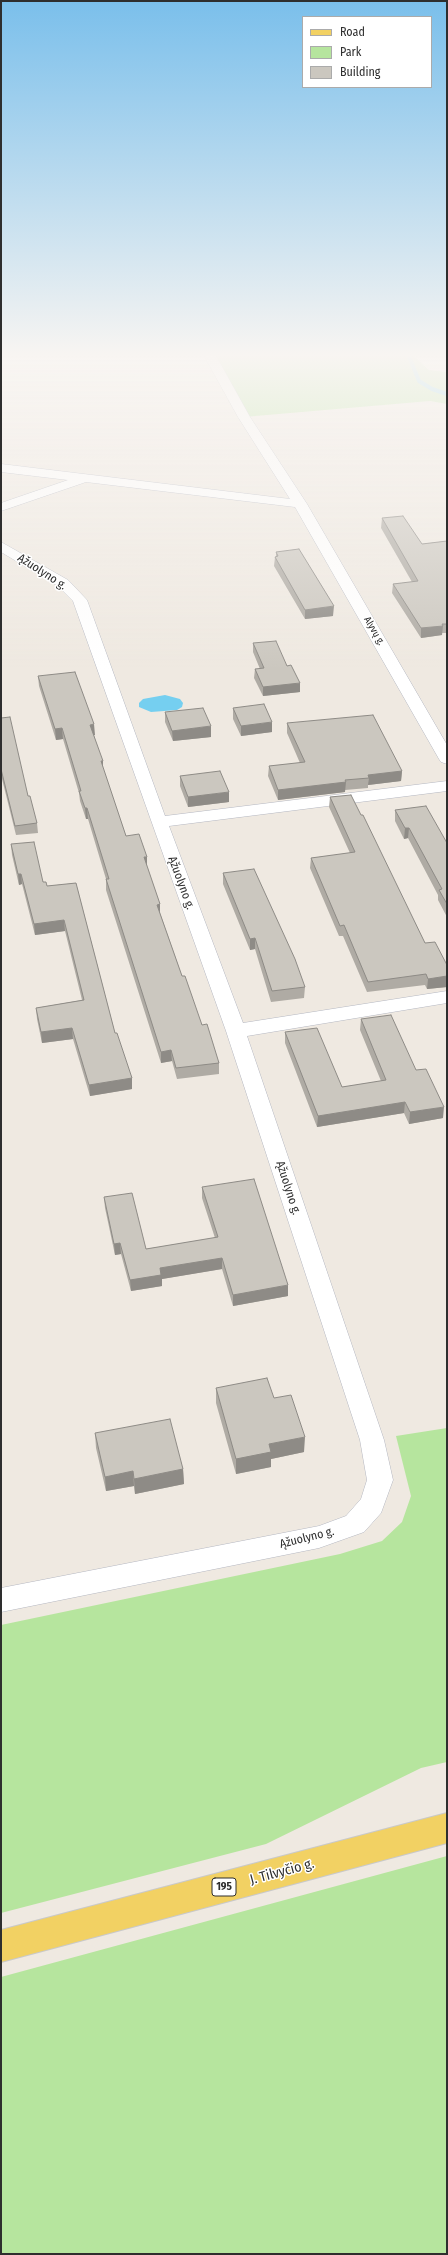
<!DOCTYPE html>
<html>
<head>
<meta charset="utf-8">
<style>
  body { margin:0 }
  #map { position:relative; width:448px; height:2255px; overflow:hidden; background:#efe9e1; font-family:"Fira Sans Condensed",sans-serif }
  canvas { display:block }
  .frame { position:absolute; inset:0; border:2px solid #2e2e2e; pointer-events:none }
  .legend { position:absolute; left:302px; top:16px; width:130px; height:72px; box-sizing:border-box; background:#fff; border:1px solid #ababab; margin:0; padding:5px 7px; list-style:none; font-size:12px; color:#2e2e2e }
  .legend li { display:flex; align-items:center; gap:8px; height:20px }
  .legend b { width:20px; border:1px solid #ababab }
</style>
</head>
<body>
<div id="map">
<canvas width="448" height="2255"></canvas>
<div class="frame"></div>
<ul class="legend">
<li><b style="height:5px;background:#f2d163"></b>Road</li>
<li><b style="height:11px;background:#b6e59e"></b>Park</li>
<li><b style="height:11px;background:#cbc7bf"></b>Building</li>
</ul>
</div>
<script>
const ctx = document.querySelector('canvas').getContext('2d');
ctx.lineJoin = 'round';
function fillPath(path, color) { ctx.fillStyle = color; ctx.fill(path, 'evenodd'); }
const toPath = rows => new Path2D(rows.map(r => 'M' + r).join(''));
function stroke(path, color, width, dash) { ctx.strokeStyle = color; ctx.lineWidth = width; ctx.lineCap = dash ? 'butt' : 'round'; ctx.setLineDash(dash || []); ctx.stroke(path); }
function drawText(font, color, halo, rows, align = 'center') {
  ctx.font = font + ' "Fira Sans Condensed",sans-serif'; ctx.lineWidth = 3; ctx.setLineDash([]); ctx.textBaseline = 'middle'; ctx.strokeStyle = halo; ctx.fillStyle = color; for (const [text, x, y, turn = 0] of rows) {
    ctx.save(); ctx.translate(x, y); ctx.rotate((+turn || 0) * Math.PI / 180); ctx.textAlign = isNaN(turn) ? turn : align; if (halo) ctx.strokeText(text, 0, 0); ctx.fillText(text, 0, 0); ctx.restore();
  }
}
fillPath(toPath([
  [209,354,416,354,415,357,429,370,447,372,447,404,430,401,244,417],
  [447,1428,447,1762,421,1768,266,1844,1,1913,1,1625,340,1554,382,1541,402,1522,411,1496,396,1436],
  [447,1856,447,2254,1,2254,1,1977]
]), '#b6e59e');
fillPath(toPath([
  [165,695,180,699,183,703,182,707,177,710,151,712,139,707,139,703,143,699]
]), '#75cff0');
stroke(toPath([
  [408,354,419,381,432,389,447,394]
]), '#75cff0', 4);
const street = toPath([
  [203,354,215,354,250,417,307,504,447,745,447,764,441,762,439,759,295,507,86,482,1,511,1,503,68,480,1,472,1,464,290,499,238,417,203,354],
  [1,542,68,580,87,600,165,816,447,781,447,791,169,826,243,1023,447,991,447,1003,247,1036,384,1440,393,1480,381,1513,364,1532,319,1548,1,1612,1,1588,319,1526,346,1516,361,1499,367,1480,360,1440,226,1031,73,601,58,586,1,552,1,542]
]);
const primary = toPath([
  [447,1813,447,1843,1,1962,1,1930,447,1813]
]);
stroke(street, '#b4b7c1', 1);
stroke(primary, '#c9c9c9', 2);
fillPath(street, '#fff');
fillPath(primary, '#f2d163');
fillPath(toPath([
  [382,518,422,544,447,541,447,633,442,633,442,635,421,638,392,593,393,584,412,582,381,528],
  [276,552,333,616,305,619,274,566,275,557,276,557],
  [253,643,287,666,300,692,263,696,254,678,255,669,260,669,253,652],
  [38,676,95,735,94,735,103,769,126,836,147,857,147,867,160,904,160,913,182,976,202,1025,219,1063,219,1074,177,1079,172,1061,161,1063,106,890,106,879,88,819,86,819,80,801,79,793,63,739,56,740,39,686],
  [233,708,272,732,241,736,233,719],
  [165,712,211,737,173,741,165,722],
  [1,718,37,823,38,833,16,835,1,775],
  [287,723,402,771,401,781,368,785,368,788,345,790,345,792,278,800,268,776,269,766,300,763,287,733],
  [180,776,229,802,188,807,180,786],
  [330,797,361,815,425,943,447,965,447,987,427,989,425,985,367,992,343,936,339,936,310,868,311,858,350,853,329,807],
  [395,810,447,843,447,917,438,900,438,895,408,838,404,839,395,821],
  [11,844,47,886,76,883,115,1033,132,1078,132,1089,90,1096,73,1039,42,1043,37,1019,36,1008,82,1000,65,931,35,935,22,884,19,885,12,855],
  [223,873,305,987,304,998,271,1002,255,949,250,950,223,884],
  [361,1019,416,1070,443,1118,409,1124,404,1113,317,1127,285,1043,285,1032,342,1087,381,1081,360,1030],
  [202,1187,288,1296,233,1306,222,1269,162,1279,162,1286,131,1291,121,1254,115,1255,105,1208,104,1197,146,1249,215,1238,202,1198],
  [216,1388,274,1398,304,1452,271,1459,271,1467,236,1474,216,1403],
  [95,1433,183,1469,184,1484,135,1494,134,1486,106,1491,96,1448]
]), '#afaba4');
fillPath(toPath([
  [334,606,333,616,305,619,305,610],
  [443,626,442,635,421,638,421,628],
  [300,683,300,692,263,696,263,687],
  [272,722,272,732,241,736,241,726],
  [94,724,95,735,91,735,90,725],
  [211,726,211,737,173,741,172,731],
  [62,728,63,739,56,740,55,729],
  [101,761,103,761,103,771],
  [402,771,401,781,368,785,369,778,368,775],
  [346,782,345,792,278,800,278,790],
  [229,792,229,802,188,807,188,797],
  [85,808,87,808,88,819,86,819],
  [405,828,409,828,408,838,404,839],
  [144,857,147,857,147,868],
  [18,874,21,874,22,884,19,885],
  [160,904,160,915,157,905],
  [64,920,65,931,35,935,34,924],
  [255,938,255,949,250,950,250,939],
  [447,976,447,987,427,989,428,979],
  [72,1028,73,1039,42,1043,41,1032],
  [171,1050,172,1061,161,1063,161,1052],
  [132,1078,132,1089,90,1096,89,1085],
  [405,1102,404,1113,317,1127,318,1116],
  [444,1107,443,1118,409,1124,410,1112],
  [120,1243,121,1254,115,1255,114,1244],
  [222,1258,222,1269,162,1279,162,1286,131,1291,130,1280,160,1268],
  [288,1285,288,1296,233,1306,233,1295],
  [305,1437,304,1452,271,1459,271,1467,236,1474,236,1459,269,1444],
  [183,1469,184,1484,135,1494,134,1479],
  [133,1471,134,1486,106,1491,105,1477]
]), '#8e8b86');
const building = toPath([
  [403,516,422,544,447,541,447,624,442,624,443,626,421,628,393,584,418,581,382,518,403,516],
  [299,549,334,606,305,610,275,557,278,556,276,552,299,549],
  [276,641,287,666,291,665,300,683,263,687,255,669,264,668,253,643,276,641],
  [75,672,94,724,90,725,103,761,101,761,126,836,139,834,147,857,144,857,160,904,157,905,182,976,185,976,202,1025,207,1024,219,1063,176,1068,171,1050,161,1052,106,879,109,879,87,808,85,808,79,791,81,791,62,728,55,729,38,676,75,672],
  [264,704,272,722,241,726,233,708,264,704],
  [203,708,211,726,172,731,165,712,203,708],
  [373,715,402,771,368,775,369,778,345,780,346,782,278,790,269,766,305,762,287,723,373,715],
  [10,717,28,796,30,796,37,823,15,826,1,769,1,718,10,717],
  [220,771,229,792,188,797,180,776,220,771],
  [351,795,361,815,363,815,425,943,435,942,447,965,447,976,428,979,426,974,368,982,344,925,340,926,311,858,355,852,330,797,351,795],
  [426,806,447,843,447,904,439,890,442,889,409,828,405,828,395,810,426,806],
  [34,842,43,882,46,882,47,886,76,883,115,1033,117,1033,132,1078,89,1085,72,1028,41,1032,36,1008,84,1000,64,920,34,924,21,874,18,874,11,844,34,842],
  [254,869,295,959,305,987,272,991,255,938,250,939,223,873,254,869],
  [391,1015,416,1070,426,1069,444,1107,410,1112,405,1102,318,1116,285,1032,317,1028,342,1087,386,1080,361,1019,391,1015],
  [254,1179,288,1285,233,1295,222,1258,160,1268,161,1275,130,1280,120,1243,114,1244,104,1197,132,1193,146,1249,218,1237,202,1187,254,1179],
  [267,1378,274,1398,291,1395,305,1437,269,1444,271,1452,236,1459,216,1388,267,1378],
  [170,1419,183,1469,134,1479,133,1471,105,1477,95,1433,170,1419]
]);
fillPath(building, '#cbc7bf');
stroke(building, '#8e8b86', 1);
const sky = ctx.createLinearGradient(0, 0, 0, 670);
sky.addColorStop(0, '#7abfeb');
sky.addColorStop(0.53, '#f8f5f2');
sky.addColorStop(1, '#f8f5f200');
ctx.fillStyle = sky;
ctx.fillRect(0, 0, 448, 670);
drawText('10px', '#2e2e2e', '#fff', [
  ["Alyvų g.",374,631,60]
]);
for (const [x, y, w] of [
  [224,1887,24]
]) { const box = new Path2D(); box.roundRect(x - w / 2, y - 9, w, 18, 3); ctx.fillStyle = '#fff'; ctx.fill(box); stroke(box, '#2e2e2e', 1); }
drawText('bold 11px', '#2e2e2e', null, [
  ["195",224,1887]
]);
drawText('12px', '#2e2e2e', '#fff', [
  ["Ąžuolyno g.",42,572,33],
  ["Ąžuolyno g.",181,883,70],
  ["Ąžuolyno g.",288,1188,72],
  ["Ąžuolyno g.",307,1538,-14]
]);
drawText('14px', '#2e2e2e', '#fff', [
  ["J. Tilvyčio g.",282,1872,-15]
]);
</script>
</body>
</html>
